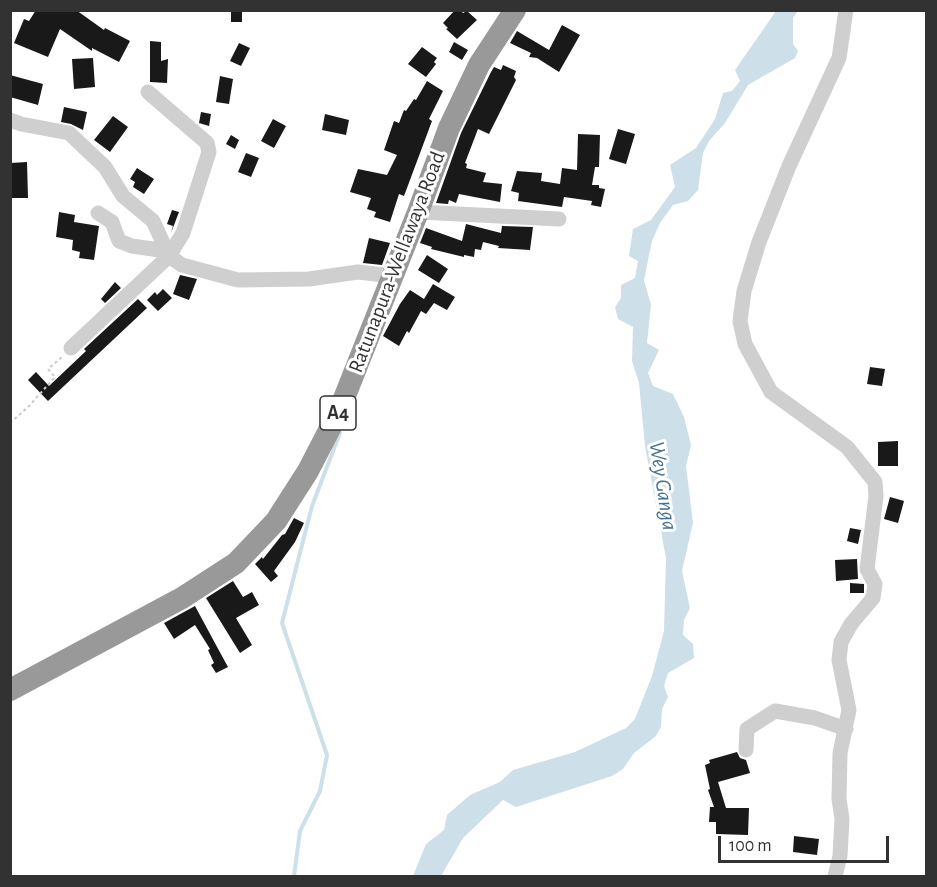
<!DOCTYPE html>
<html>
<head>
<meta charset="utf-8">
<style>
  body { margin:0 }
  #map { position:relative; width:937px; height:887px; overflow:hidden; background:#fff; font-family:"Alegreya Sans",sans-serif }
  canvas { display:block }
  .frame { position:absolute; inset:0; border:12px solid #323232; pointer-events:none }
  .scale { position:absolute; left:718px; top:836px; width:171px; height:27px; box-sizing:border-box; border:3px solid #323232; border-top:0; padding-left:8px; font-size:18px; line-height:21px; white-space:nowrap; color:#323232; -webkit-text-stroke:4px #fff; paint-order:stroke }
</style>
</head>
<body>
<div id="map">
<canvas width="937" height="887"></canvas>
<div class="frame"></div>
<div class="scale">100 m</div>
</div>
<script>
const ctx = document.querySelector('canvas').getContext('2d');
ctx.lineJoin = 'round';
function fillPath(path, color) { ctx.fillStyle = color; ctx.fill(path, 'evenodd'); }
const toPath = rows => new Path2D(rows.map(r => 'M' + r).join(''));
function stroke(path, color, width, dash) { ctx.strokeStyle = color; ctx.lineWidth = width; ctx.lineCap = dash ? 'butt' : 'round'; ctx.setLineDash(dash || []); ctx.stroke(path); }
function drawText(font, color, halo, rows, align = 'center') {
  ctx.font = font + ' "Alegreya Sans",sans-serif'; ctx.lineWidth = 6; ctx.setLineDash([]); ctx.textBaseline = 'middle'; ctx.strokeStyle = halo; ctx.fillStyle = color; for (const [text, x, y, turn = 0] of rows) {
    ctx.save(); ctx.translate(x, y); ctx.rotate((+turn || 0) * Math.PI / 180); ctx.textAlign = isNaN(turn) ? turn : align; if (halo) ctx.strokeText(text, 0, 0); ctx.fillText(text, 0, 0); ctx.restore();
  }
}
fillPath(toPath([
  [776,11,798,11,793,18,793,44,798,51,795,58,748,85,725,123,709,141,703,153,698,190,688,201,673,205,660,223,652,241,644,280,651,305,647,343,659,350,648,373,653,386,673,394,684,417,691,445,686,466,693,523,682,571,690,608,684,620,683,635,693,644,694,658,668,673,664,686,668,697,662,709,661,727,656,736,634,753,623,769,612,776,516,807,503,800,463,838,441,876,413,876,426,844,444,830,447,815,470,795,500,782,513,770,575,752,626,728,635,719,652,676,664,631,666,558,645,446,639,383,632,361,633,327,618,319,615,307,621,298,621,285,635,278,638,261,629,256,633,229,651,220,675,187,670,165,696,148,715,119,723,93,732,91,740,81,735,70]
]), '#cddfe9');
stroke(toPath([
  [294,876,300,831,320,791,327,755,282,623,312,506,340,433]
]), '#cddfe9', 4);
fillPath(toPath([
  [36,10,76,10,104,30,105,28,130,41,119,62,92,48,92,51,60,29,48,57,14,43,24,19,29,21],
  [231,10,242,10,242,22,231,22],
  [455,10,460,10,463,13,467,11,477,20,457,39,446,29,448,28,443,23],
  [562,25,580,35,559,72,537,58,529,57,531,53,510,43,517,31,549,50],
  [150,41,161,42,161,61,168,59,167,83,150,82],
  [454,42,468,50,462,60,449,52],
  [239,43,250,48,241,66,230,61],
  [422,47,437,58,434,62,436,64,426,77,408,64],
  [93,58,95,87,74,89,72,59],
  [503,65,516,71,514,77,516,80,489,134,478,129,465,163,467,164,466,168,486,173,483,182,502,184,500,202,459,194,456,203,449,200,448,204,436,203,461,133,491,72,494,67,501,70],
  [10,75,43,84,38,105,10,97],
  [220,76,233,79,229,104,216,102],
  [427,81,443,91,429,119,432,121,404,196,399,194,390,222,374,217,376,212,367,209,371,198,350,192,358,169,387,175,397,155,384,150,394,121,399,123,404,110,406,111,414,99,416,100],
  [64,107,87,112,83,130,71,124,61,122],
  [201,112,211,114,209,126,199,123],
  [325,114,349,120,346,135,322,130],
  [113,116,128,127,110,152,94,140],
  [273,119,286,126,274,148,261,141],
  [618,129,635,134,626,164,609,159],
  [578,134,600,135,599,167,595,167,592,185,599,185,599,188,605,189,601,207,591,205,592,201,564,197,562,207,518,201,519,193,511,191,517,171,542,173,541,181,560,184,562,168,577,170],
  [231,135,239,140,235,149,226,144],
  [246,153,259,158,251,177,238,172],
  [27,162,28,198,10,198,10,163],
  [137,168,154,179,144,194,133,187,135,182,130,179],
  [172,210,179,212,171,233,173,226,167,224],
  [59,212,75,215,74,222,99,226,94,260,79,258,80,252,72,250,73,240,56,237],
  [466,224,501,233,502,226,533,227,530,250,498,248,499,246,483,242,481,250,475,249,474,257,464,255,464,257,431,249,432,247,420,243,426,228,462,241],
  [369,238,390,243,382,265,363,263],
  [427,255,448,269,439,283,418,270],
  [180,275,197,279,189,300,173,294],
  [115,282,121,288,105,303,101,299],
  [433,284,455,297,447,310,434,303,426,314,421,311,409,333,407,331,399,346,383,336,400,304,410,290,424,299],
  [163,289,172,298,158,311,147,300,155,292,157,295],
  [138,299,147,308,48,401,28,380,36,372,49,386,86,351,84,349],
  [870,367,885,369,882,386,867,384],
  [898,441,898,466,878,466,878,442],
  [890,497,904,501,898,523,884,519],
  [294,518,304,523,295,542,274,571,278,576,271,582,255,564,262,557,263,559,282,535,285,534],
  [850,528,861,530,858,544,847,541],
  [857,559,858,579,836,581,835,560],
  [233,581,243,597,252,592,259,605,236,618,252,645,240,653,206,598],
  [850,583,864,584,864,593,850,593],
  [195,606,216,645,213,647,216,645,228,667,216,673,211,665,214,663,208,650,210,649,195,625,174,639,164,623],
  [737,752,740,758,746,760,750,773,718,782,726,808,749,808,748,835,716,834,716,822,709,822,710,807,714,807,708,790,710,789,705,765,710,763,709,760],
  [794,836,819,839,817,855,793,852]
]), '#191919');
stroke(toPath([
  [10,423,29,406,55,377,48,369,63,356]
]), '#c9c9c9', 2, [3, 3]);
stroke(toPath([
  [10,120,21,124,69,133,105,167,123,196,153,221,169,256,182,265,238,280,309,279,358,272,392,276],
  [418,212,559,219],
  [98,213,112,222,119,241,132,246,166,251],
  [71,348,169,256,183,233,209,152,207,143,148,92],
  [746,750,747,729,775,711,815,718,846,729],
  [835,876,840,856,842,819,839,799,840,753,849,710,839,660,841,642,851,624,873,598,875,584,867,569,876,496,875,482,847,447,771,392,745,344,740,321,744,291,759,242,789,166,839,58,846,10]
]), '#cfcfcf', 15);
stroke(toPath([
  [10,690,182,598,236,563,276,521,308,471,339,411,418,212,449,128,479,65,515,10]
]), '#999', 22);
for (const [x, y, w] of [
  [338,413,36]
]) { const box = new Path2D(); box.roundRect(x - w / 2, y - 17, w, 34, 4.5); ctx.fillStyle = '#fff'; ctx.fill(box); stroke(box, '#323232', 1.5); }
drawText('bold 20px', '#323232', null, [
  ["A4",338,413]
]);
drawText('21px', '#323232', '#fff', [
  ["Ratunapura-Wellawaya Road",397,262,-69]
]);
drawText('italic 22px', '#45738f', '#fff', [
  ["Wey Ganga",663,486,81]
]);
</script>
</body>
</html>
